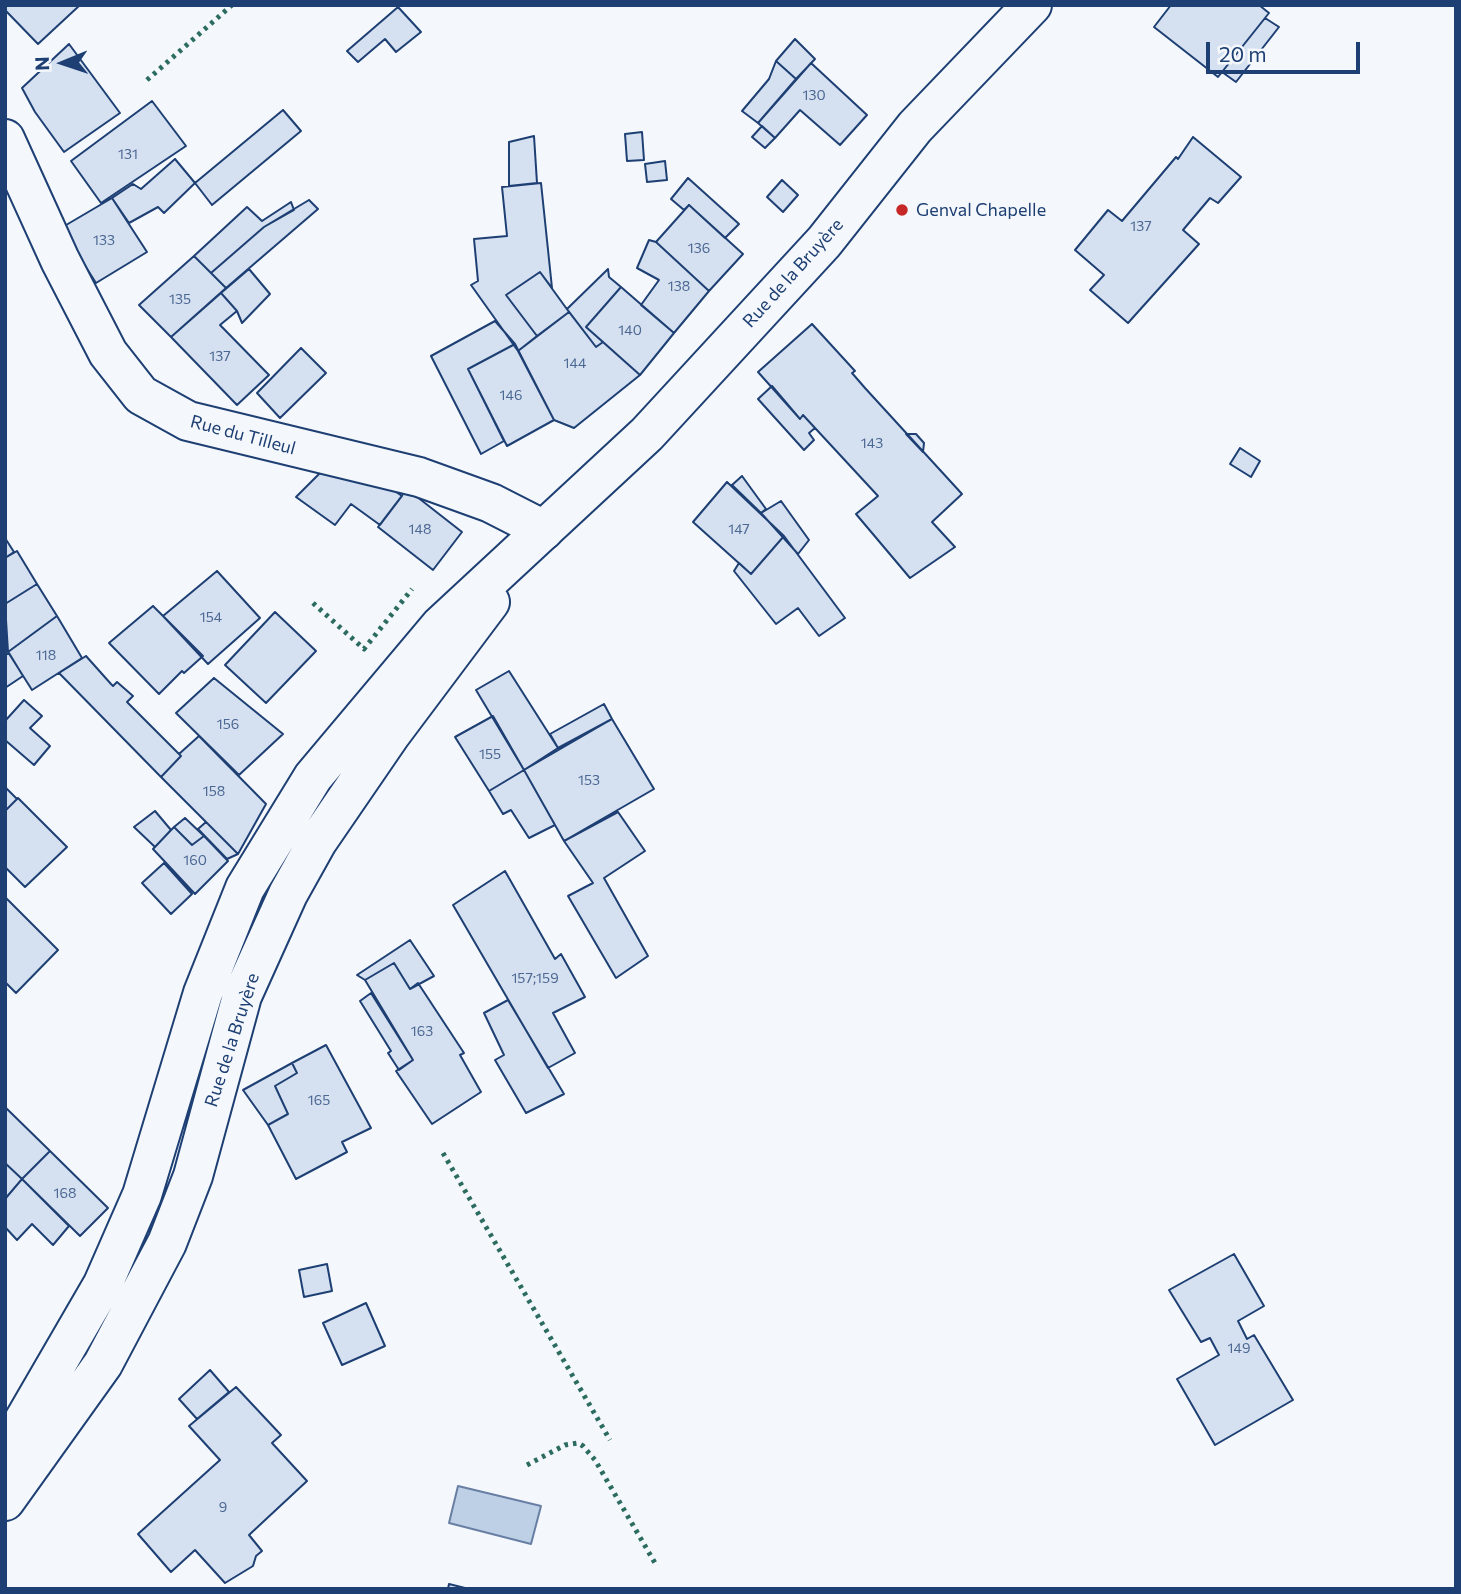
<!DOCTYPE html>
<html>
<head>
<meta charset="utf-8">
<style>
  body { margin:0 }
  #map { position:relative; width:1461px; height:1594px; overflow:hidden; background:#f4f7fb; font-family:Commissioner,sans-serif }
  canvas { display:block }
  .frame { position:absolute; inset:0; border:7px solid #1d3f73; pointer-events:none }
  .north { position:absolute; left:28px; top:28px; width:70px; height:70px; -webkit-text-stroke:5px #f4f7fb; paint-order:stroke; rotate:268deg; font-size:19px; font-weight:700; line-height:28px; text-align:center; color:#1d3f73 }
  .north::after { content:''; display:block; margin:auto; width:24px; height:32px; background:#1d3f73; clip-path:polygon(50% 0,100% 100%,50% 72%,0 100%) }
  .scale { position:absolute; left:1206px; top:42px; width:154px; height:32px; box-sizing:border-box; border:4px solid #1d3f73; border-top:0; padding-left:9px; font-size:21px; line-height:24px; white-space:nowrap; color:#1d3f73; -webkit-text-stroke:5px #f4f7fb; paint-order:stroke }
</style>
</head>
<body>
<div id="map">
<canvas width="1461" height="1594"></canvas>
<div class="frame"></div>
<div class="north">N</div>
<div class="scale">20 m</div>
</div>
<script>
const ctx = document.querySelector('canvas').getContext('2d');
ctx.lineJoin = 'round';
function fillPath(path, color) { ctx.fillStyle = color; ctx.fill(path, 'evenodd'); }
const toPath = rows => new Path2D(rows.map(r => 'M' + r).join(''));
function stroke(path, color, width, dash) { ctx.strokeStyle = color; ctx.lineWidth = width; ctx.lineCap = dash ? 'butt' : 'round'; ctx.setLineDash(dash || []); ctx.stroke(path); }
function drawText(font, color, halo, rows, align = 'center') {
  ctx.font = font + ' Commissioner,sans-serif'; ctx.lineWidth = 5; ctx.setLineDash([]); ctx.textBaseline = 'middle'; ctx.strokeStyle = halo; ctx.fillStyle = color; for (const [text, x, y, turn = 0] of rows) {
    ctx.save(); ctx.translate(x, y); ctx.rotate((+turn || 0) * Math.PI / 180); ctx.textAlign = isNaN(turn) ? turn : align; if (halo) ctx.strokeText(text, 0, 0); ctx.fillText(text, 0, 0); ctx.restore();
  }
}
const water = toPath([
  [458,1486,541,1506,531,1544,449,1523,458,1486]
]);
fillPath(water, '#bed0e5');
stroke(water, '#687fa3', 2);
const building = toPath([
  [5,5,80,5,38,44,5,10,5,5],
  [1171,5,1259,5,1269,13,1218,77,1154,27,1171,5],
  [398,7,421,32,396,52,385,39,358,62,347,51,398,7],
  [1265,18,1279,27,1236,82,1222,72,1265,18],
  [795,39,815,59,796,79,776,61,795,39],
  [69,44,120,113,64,152,35,112,22,88,69,44],
  [776,61,796,79,758,123,742,111,769,79,776,61],
  [811,63,867,115,840,145,800,110,775,138,758,123,811,63],
  [152,101,186,146,101,203,71,161,152,101],
  [283,110,301,131,212,205,195,183,283,110],
  [762,126,775,138,765,148,752,137,762,126],
  [642,132,644,160,627,161,625,134,642,132],
  [534,136,537,183,509,186,509,142,534,136],
  [1193,137,1241,177,1218,203,1210,198,1183,230,1199,244,1128,323,1090,290,1104,275,1075,250,1108,210,1122,221,1176,157,1178,159,1193,137],
  [175,159,195,183,164,213,158,207,129,223,112,198,133,184,141,189,175,159],
  [665,161,667,180,647,182,645,164,665,161],
  [688,178,739,224,725,238,689,205,684,210,671,199,688,178],
  [782,180,798,195,783,212,767,197,782,180],
  [541,183,552,288,540,272,506,295,537,336,518,351,471,285,478,281,474,239,507,236,502,187,541,183],
  [112,198,147,252,96,283,61,228,112,198],
  [309,200,318,209,226,288,211,273,264,227,309,200],
  [291,202,294,210,264,227,211,273,194,256,247,207,262,221,291,202],
  [689,205,743,254,709,291,656,242,689,205],
  [649,240,656,242,709,291,674,333,641,305,659,280,637,268,649,240],
  [194,256,226,288,171,337,139,305,194,256],
  [249,269,270,294,242,323,237,311,221,293,249,269],
  [608,269,609,277,621,287,586,327,603,342,596,347,567,309,608,269],
  [540,272,569,312,537,336,506,295,540,272],
  [621,287,674,333,640,375,586,327,621,287],
  [221,293,237,311,220,325,269,375,237,405,171,337,221,293],
  [569,312,596,347,603,342,640,375,574,428,554,420,518,351,569,312],
  [495,321,515,344,468,369,504,441,481,454,431,356,495,321],
  [812,324,855,371,852,373,865,388,962,494,932,522,955,547,910,578,856,514,878,496,803,415,800,419,758,372,812,324],
  [515,344,554,420,507,446,468,369,515,344],
  [301,348,326,373,280,418,257,393,301,348],
  [772,386,800,419,803,415,815,428,809,433,814,440,804,450,758,399,772,386],
  [906,434,916,434,924,443,923,452,906,434],
  [1240,448,1260,461,1251,477,1230,464,1240,448],
  [320,473,389,487,402,496,380,525,351,504,335,525,296,497,320,473],
  [742,476,766,509,761,513,732,485,742,476],
  [727,482,784,536,751,574,693,522,727,482],
  [407,489,462,532,433,570,378,527,407,489],
  [781,501,809,540,798,554,761,513,781,501],
  [784,536,845,618,819,636,798,608,776,624,734,571,739,563,751,574,784,536],
  [5,538,14,552,5,558,5,538],
  [17,551,37,584,5,604,5,558,17,551],
  [217,571,260,618,208,664,163,616,217,571],
  [37,584,57,616,8,652,5,604,37,584],
  [153,606,203,656,184,673,182,671,159,694,109,643,153,606],
  [275,612,316,651,266,703,225,665,275,612],
  [57,616,82,658,32,690,8,652,57,616],
  [9,653,23,676,5,688,5,655,9,653],
  [86,656,111,684,113,686,117,682,133,696,127,702,181,756,161,777,59,673,86,656],
  [509,671,558,748,524,770,476,690,509,671],
  [214,678,283,734,239,775,176,713,214,678],
  [24,700,42,716,30,728,50,746,34,765,5,740,5,721,24,700],
  [604,704,612,719,558,748,550,734,604,704],
  [493,716,524,770,489,791,455,737,493,716],
  [612,719,654,789,564,841,524,770,612,719],
  [199,736,266,804,238,854,161,777,181,756,179,754,199,736],
  [524,770,555,825,529,838,511,810,503,814,489,791,524,770],
  [5,787,17,799,5,811,5,787],
  [18,798,67,847,25,887,5,867,5,811,18,798],
  [155,811,171,830,155,847,134,827,155,811],
  [618,812,645,851,604,878,648,956,616,978,568,896,593,883,564,841,618,812],
  [185,818,204,836,192,845,174,827,185,818],
  [206,822,238,854,227,859,198,829,206,822],
  [174,827,192,845,204,836,228,861,195,894,153,849,174,827],
  [164,863,192,894,171,914,142,883,164,863],
  [505,871,555,959,561,954,585,997,553,1013,575,1053,548,1068,453,905,505,871],
  [5,897,58,950,16,993,5,982,5,897],
  [410,940,434,976,410,989,394,963,365,980,357,975,410,940],
  [394,963,410,989,418,983,464,1053,460,1055,481,1092,432,1124,396,1071,413,1060,365,980,394,963],
  [371,993,413,1060,399,1070,388,1053,391,1051,360,1001,371,993],
  [508,1000,564,1094,526,1113,495,1060,504,1055,484,1013,508,1000],
  [326,1045,371,1128,342,1142,347,1152,296,1179,268,1125,288,1114,275,1086,297,1073,292,1063,326,1045],
  [292,1063,297,1073,275,1086,288,1114,268,1125,243,1090,292,1063],
  [5,1107,50,1151,22,1179,5,1163,5,1107],
  [50,1151,108,1208,80,1236,22,1179,50,1151],
  [5,1163,22,1179,5,1199,5,1163],
  [22,1179,69,1226,53,1245,32,1224,17,1240,5,1227,5,1199,22,1179],
  [1234,1254,1264,1306,1238,1321,1247,1339,1254,1335,1293,1400,1215,1445,1177,1379,1219,1355,1210,1338,1201,1342,1169,1290,1234,1254],
  [327,1264,332,1291,304,1297,299,1270,327,1264],
  [366,1303,385,1346,342,1365,323,1323,366,1303],
  [210,1370,229,1392,197,1419,179,1399,210,1370],
  [236,1387,281,1435,272,1443,307,1481,249,1535,262,1551,256,1556,253,1566,225,1583,195,1550,171,1572,138,1534,220,1460,189,1426,236,1387],
  [449,1584,469,1589,448,1589,449,1584]
]);
fillPath(building, '#d5e0f0');
stroke(building, '#1d3f73', 2);
const minor = toPath([
  [5,139,60,260,108,353,141,395,188,421,419,477,491,503,544,530]
]);
const major = toPath([
  [5,1453,103,1284,142,1195,203,993,245,888,313,777,440,626,647,434,824,242,915,127,1032,5],
  [5,1501,103,1364,167,1243,193,1176,242,996,288,894,317,842,391,734,490,602]
]);
stroke(minor, '#1d3f73', 42);
stroke(major, '#1d3f73', 42);
stroke(minor, '#f4f7fb', 38);
stroke(major, '#f4f7fb', 38);
stroke(toPath([
  [147,80,232,5],
  [313,603,364,649,412,589],
  [443,1153,610,1440],
  [527,1465,565,1445,578,1443,583,1446,595,1460,655,1563]
]), '#2c6c60', 5, [3.5, 5]);
for (const [x, y, r, color] of [
  [902,210,7,"#c62828"]
]) { const dot = new Path2D(); dot.arc(x, y, r, 0, 2 * Math.PI); ctx.fillStyle = color; ctx.fill(dot); stroke(dot, '#f4f7fb', 2.5); }
drawText('14px', '#4b6792', null, [
  ["130",814,95],
  ["131",128,154],
  ["137",1141,226],
  ["133",104,240],
  ["136",699,248],
  ["138",679,286],
  ["135",180,299],
  ["140",630,330],
  ["137",220,356],
  ["144",575,363],
  ["146",511,395],
  ["143",872,443],
  ["148",420,529],
  ["147",739,529],
  ["154",211,617],
  ["118",46,655],
  ["156",228,724],
  ["155",490,754],
  ["153",589,780],
  ["158",214,791],
  ["160",195,860],
  ["157;159",535,978],
  ["163",422,1031],
  ["165",319,1100],
  ["168",65,1193],
  ["149",1239,1348],
  ["9",223,1507]
]);
drawText('18px', '#1d3f73', '#f4f7fb', [
  ["Genval Chapelle",916,210]
], 'left');
drawText('18px', '#1d3f73', '#f4f7fb', [
  ["Rue de la Bruyère",793,273,-48],
  ["Rue du Tilleul",243,435,15],
  ["Rue de la Bruyère",232,1040,-72]
]);
</script>
</body>
</html>
